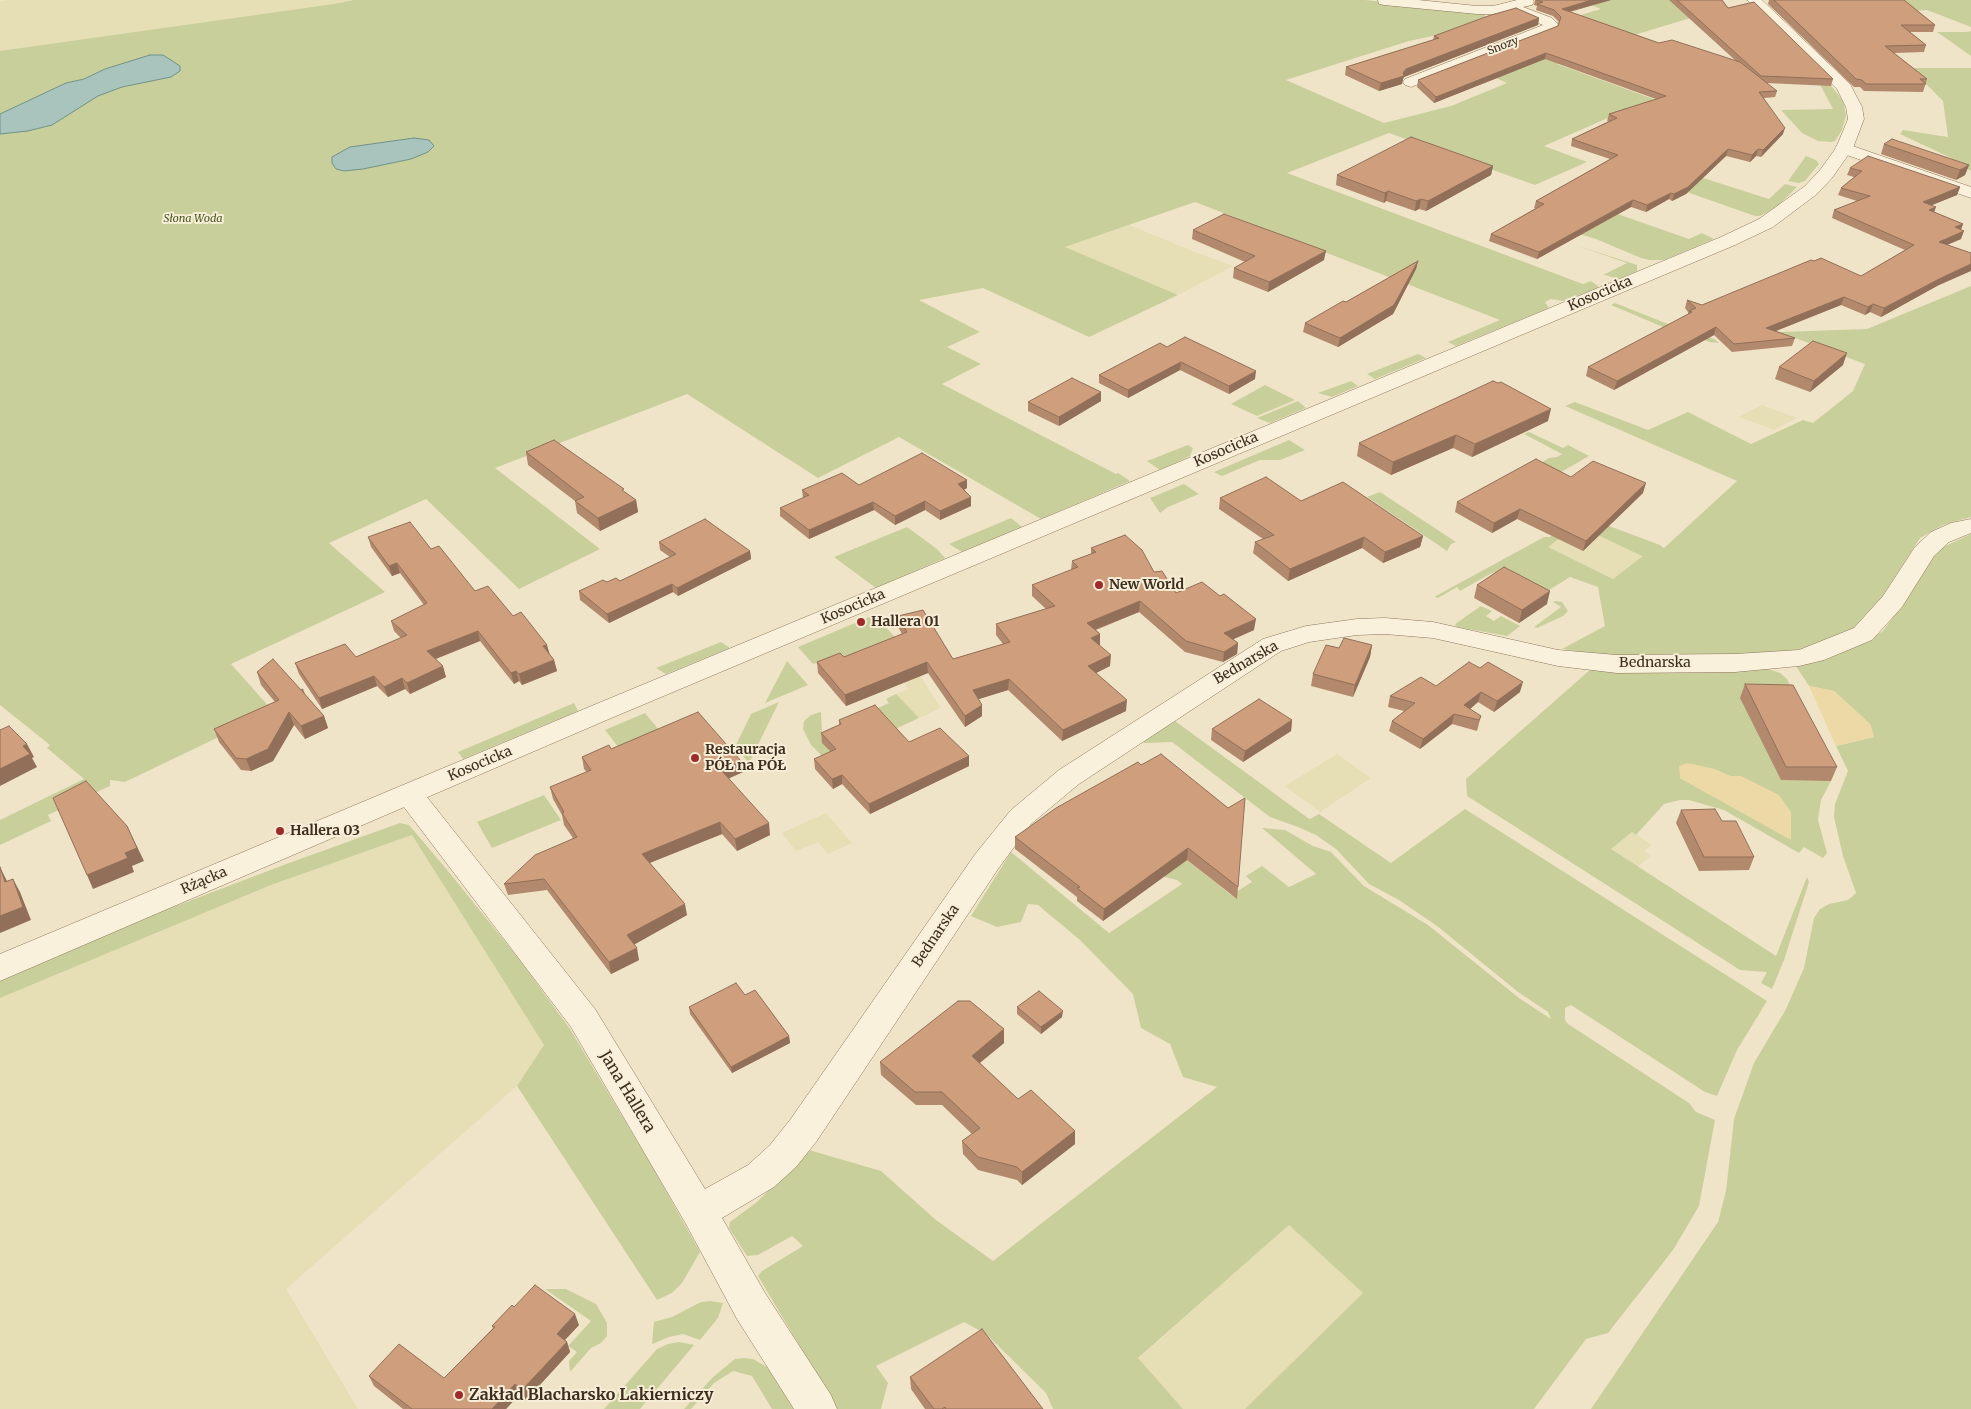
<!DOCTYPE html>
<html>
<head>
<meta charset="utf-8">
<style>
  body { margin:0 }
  canvas { display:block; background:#f0e4c8 }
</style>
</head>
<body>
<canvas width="1971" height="1409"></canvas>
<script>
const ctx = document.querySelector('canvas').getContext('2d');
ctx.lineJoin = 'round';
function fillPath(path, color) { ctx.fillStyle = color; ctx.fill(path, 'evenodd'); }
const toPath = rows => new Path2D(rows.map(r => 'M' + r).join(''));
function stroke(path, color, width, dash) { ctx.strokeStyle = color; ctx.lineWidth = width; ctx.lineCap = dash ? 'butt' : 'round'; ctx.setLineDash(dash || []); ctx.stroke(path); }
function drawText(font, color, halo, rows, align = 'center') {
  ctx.font = font + ' Merriweather,serif'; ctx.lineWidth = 4; ctx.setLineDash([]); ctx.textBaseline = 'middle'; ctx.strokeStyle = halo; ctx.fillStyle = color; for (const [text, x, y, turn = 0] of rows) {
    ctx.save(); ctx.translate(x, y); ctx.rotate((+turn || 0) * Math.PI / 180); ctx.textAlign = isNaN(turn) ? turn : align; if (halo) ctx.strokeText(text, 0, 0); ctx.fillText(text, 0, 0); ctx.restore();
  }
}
fillPath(toPath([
  [10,0,628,0,0,87,0,1],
  [1129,225,1200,254,1233,266,1178,295,1064,247],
  [1762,405,1797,418,1774,430,1739,417],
  [1577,525,1643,556,1614,579,1547,547],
  [898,642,941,708,919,718,896,694,909,689,878,650],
  [1337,754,1371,778,1320,812,1285,786],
  [826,813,852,843,828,854,818,842,796,851,782,833],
  [1632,832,1652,845,1644,851,1651,856,1638,867,1611,849],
  [412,835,544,1045,517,1086,286,1289,358,1409,0,1409,0,998,271,885],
  [1289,1225,1363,1293,1245,1409,1183,1409,1138,1359]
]), '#e6deb5');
fillPath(toPath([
  [354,0,1365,0,1486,12,1484,18,1457,31,1409,41,1286,80,1384,123,1451,106,1507,83,1467,65,1515,45,1562,61,1557,64,1706,118,1608,118,1544,146,1587,162,1535,185,1389,133,1287,173,1583,284,1591,281,1598,286,1598,288,1564,301,1551,299,1545,302,1549,308,1456,346,1448,342,1500,320,1195,202,1065,247,1178,295,1089,337,983,288,919,300,980,332,947,347,981,364,942,384,1116,474,1118,473,1130,481,1041,519,899,437,818,478,687,394,495,468,600,549,519,589,426,499,329,543,385,592,231,664,273,711,125,782,110,780,110,786,48,815,51,821,0,845,0,820,84,779,47,748,50,745,0,705,0,51,334,4],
  [1579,0,1683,0,1691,13,1723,12,1721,15,1697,16,1608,43,1576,31,1567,26,1555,30,1553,22,1520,7,1540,3,1524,8,1557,22,1601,9],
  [1891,0,1971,0,1971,27,1927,10,1860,16],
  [1971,31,1971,56,1937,32,1968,32],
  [1910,68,1971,68,1971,171,1951,158,1900,134,1903,130,1948,137,1943,101],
  [1822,74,1843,101,1846,115,1842,130,1835,141,1831,142,1818,141,1802,133,1781,110,1833,109,1816,77],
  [1631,155,1769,199,1785,184,1797,187,1777,207,1760,216,1755,216,1610,165],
  [1806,156,1816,160,1819,164,1805,181,1799,183,1788,181],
  [1572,198,1689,239,1702,233,1714,239,1664,260,1649,260,1641,258,1596,239,1558,228],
  [1575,245,1628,262,1637,265,1637,271,1619,279,1605,275,1603,275,1627,263],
  [1971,286,1971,517,1943,525,1920,538,1875,608,1852,630,1814,647,1770,654,1629,659,1562,649,1605,626,1598,587,1570,577,1546,592,1507,568,1490,574,1460,591,1457,587,1438,598,1434,597,1544,537,1550,537,1577,520,1577,514,1660,545,1664,548,1737,481,1565,406,1575,402,1648,430,1688,412,1751,444,1803,420,1813,423,1853,391,1865,364,1779,332,1867,329],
  [1577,525,1642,556,1643,556,1613,579,1548,547],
  [1615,303,1678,328,1714,339,1719,343,1709,342,1673,327,1663,327,1611,305],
  [1418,354,1426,358,1375,379,1367,374],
  [1351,381,1358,386,1332,397,1318,393],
  [1265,385,1295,400,1257,416,1231,404],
  [1298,401,1306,408,1270,423,1257,418],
  [1529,432,1563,448,1568,445,1589,456,1551,478,1532,469,1549,458,1557,457,1562,454,1524,434],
  [1289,440,1305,450,1280,460,1260,460,1222,476,1214,472],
  [1188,445,1193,448,1190,456,1160,470,1147,461],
  [1184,484,1199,494,1168,507,1160,513,1150,498],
  [1380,492,1456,542,1451,544,1447,551,1367,497],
  [1011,518,1022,527,962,552,949,544],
  [907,527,937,549,945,558,876,588,834,557],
  [1971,534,1971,1409,1591,1409,1718,1222,1726,1191,1734,1119,1754,1063,1786,1009,1804,968,1814,918,1820,909,1829,904,1848,900,1856,893,1843,856,1834,817,1835,804,1848,771,1836,746,1874,737,1870,724,1834,691,1809,686,1796,666,1867,641,1883,631,1901,606,1927,561,1941,548],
  [1556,601,1562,602,1568,611,1563,616,1537,628,1534,627,1561,607,1553,602],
  [1481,606,1492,611,1486,616,1494,621,1501,616,1520,626,1507,636,1457,627,1455,624],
  [874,615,897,639,821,669,816,663,813,664,798,647],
  [721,642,730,648,666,674,656,668],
  [787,661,808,685,765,703],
  [1765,668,1780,673,1787,679,1831,771,1831,781,1821,800,1818,820,1827,853,1823,858,1804,847,1799,853,1724,810,1689,800,1680,800,1664,804,1636,835,1632,832,1611,849,1776,956,1807,877,1809,882,1784,960,1772,989,1761,983,1767,972,1740,970,1467,796,1466,779,1591,669],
  [1703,767,1714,769,1730,776,1741,776,1790,839,1680,778],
  [896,694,919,718,891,731,876,709,889,703,886,699],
  [779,702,749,763,735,747,751,714],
  [574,703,578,711,463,759,458,752],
  [821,712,822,734,835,756,826,760,811,745,803,729,804,721,811,715],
  [645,713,660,731,619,748,605,730],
  [1175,721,1308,818,1310,819,1319,814,1391,863,1465,809,1767,1001,1737,1050,1717,1096,1705,1092,1571,1005,1565,1008,1565,1020,1568,1024,1689,1103,1696,1112,1715,1120,1699,1206,1673,1250,1608,1333,1586,1339,1534,1409,1245,1409,1363,1293,1289,1225,1138,1358,1183,1409,1053,1409,1046,1393,986,1334,964,1322,876,1366,888,1383,881,1409,837,1409,758,1276,762,1271,803,1246,792,1236,758,1255,747,1256,729,1228,730,1222,757,1202,809,1150,881,1171,936,1220,993,1261,1217,1087,1183,1077,1170,1044,1141,1028,1133,994,1080,940,1038,905,1028,904,1021,922,997,927,971,916,1011,852,1109,933,1182,884,1177,880,1156,875,1173,849,1231,895,1252,882,1246,876,1262,866,1289,887,1316,874,1262,828,1285,830,1313,846,1331,852,1364,886,1428,925,1519,998,1551,1019,1548,1012,1518,992,1437,926,1399,900,1369,884,1336,849,1316,835,1298,827,1270,817,1172,742,1145,743,1142,741],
  [544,795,561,820,492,848,477,822],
  [400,823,409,825,448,871,519,959,570,1029,652,1166,700,1252,682,1283,672,1293,657,1300,517,1086,544,1045,412,835,271,885,0,998,0,978,113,930,289,863],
  [545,1289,566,1289,596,1304,607,1323,607,1336,601,1343,591,1348,570,1372,569,1361,577,1352,568,1346,591,1321],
  [710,1301,723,1303,718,1318,700,1340,683,1334,669,1337,652,1344,654,1322,672,1317,701,1302],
  [679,1342,694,1345,640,1409,604,1409,657,1349,668,1344],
  [744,1358,753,1359,767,1367,794,1409,772,1409,752,1376,733,1371,714,1383,691,1409,684,1409,713,1377,735,1359]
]), '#c9cf9b');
fillPath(toPath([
  [1809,686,1834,691,1870,724,1874,737,1836,746],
  [1688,763,1714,769,1730,776,1741,776,1779,795,1791,812,1791,840,1680,778,1679,766]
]), '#ecd9a5');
const water = toPath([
  [150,55,163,55,180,66,180,71,171,77,122,87,98,96,52,125,28,131,0,134,0,114,66,83,84,79,105,69,150,55],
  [414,138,429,140,434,146,428,152,411,159,363,169,344,171,336,169,332,163,332,157,350,147,414,138]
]);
fillPath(water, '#a9c4bc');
stroke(water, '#6f938a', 1);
const minor = toPath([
  [1378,0,1418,0,1477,6,1493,6,1517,0,1533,0,1534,2,1532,5,1523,7,1552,18,1558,24,1555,31,1411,87,1405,85,1403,82,1405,79,1543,25,1507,11,1493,14,1477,14,1384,5,1379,4,1378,0],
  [1844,143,1971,187,1971,198,1838,152,1835,148,1838,144,1844,143],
  [1971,519,1971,533,1949,542,1934,556,1902,607,1872,640,1824,660,1799,666,1735,672,1617,673,1558,666,1433,638,1385,634,1357,635,1309,642,1281,651,1079,784,1031,824,998,869,816,1142,796,1167,774,1187,722,1218,765,1293,831,1395,837,1409,794,1409,737,1319,686,1224,571,1027,394,794,399,787,409,784,419,787,595,1009,705,1189,748,1165,770,1145,790,1120,976,853,1011,810,1059,770,1263,639,1306,626,1357,619,1385,618,1433,622,1558,650,1617,655,1735,654,1799,650,1854,628,1883,596,1915,547,1931,532,1951,523,1971,519]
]);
const tertiary = toPath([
  [1747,0,1762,0,1850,84,1862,107,1864,119,1853,148,1832,178,1817,194,1773,227,1735,245,609,719,0,981,0,954,589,707,1721,237,1759,219,1805,186,1820,170,1836,148,1848,119,1846,107,1837,89,1747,0]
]);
stroke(minor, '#8d765c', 1);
stroke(tertiary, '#8d765c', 1);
fillPath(minor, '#faf1dc');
fillPath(tertiary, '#faf1dc');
fillPath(toPath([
  [1535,0,1611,0,1570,12,1659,43,1736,61,1669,0,1722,0,1728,8,1833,79,1831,86,1766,83,1777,91,1775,97,1764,98,1783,134,1761,157,1756,156,1750,162,1726,156,1686,194,1672,201,1669,199,1646,212,1631,207,1537,259,1489,241,1491,234,1536,208,1534,208,1536,201,1610,159,1571,146,1572,139,1609,121,1607,121,1609,114,1656,99,1545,59,1434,103,1417,87,1418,80,1558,26,1559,22,1553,16,1536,10,1537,6,1534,5],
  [1769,0,1904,0,1935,25,1933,32,1910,32,1926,45,1924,52,1894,53,1927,79,1923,92,1864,91,1860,87,1854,87,1768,4],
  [1539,18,1538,25,1404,77,1403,79,1402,84,1379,91,1345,75,1346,67,1433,40,1434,36],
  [1884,144,1969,165,1965,175,1956,180,1881,154],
  [1493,166,1491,175,1426,211,1419,209,1415,211,1386,201,1384,203,1336,185,1337,175],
  [1850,168,1960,187,1957,195,1931,205,1934,212,1963,224,1961,229,1961,239,1947,245,1937,286,1881,317,1870,312,1865,315,1841,305,1776,331,1795,338,1792,346,1732,352,1714,335,1614,390,1586,376,1588,367,1688,315,1688,312,1685,308,1687,300,1702,305,1861,276,1905,250,1832,218,1834,210,1857,201,1838,195,1841,188,1854,177,1847,175],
  [1193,230,1324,260,1268,292,1233,278,1234,268,1245,262,1192,239],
  [1418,261,1416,269,1393,314,1338,347,1303,332,1305,323,1346,302],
  [1167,347,1255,379,1229,394,1180,370,1128,398,1099,383,1099,375],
  [1843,365,1810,392,1775,379,1779,367],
  [1101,392,1101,401,1059,426,1028,411,1028,402],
  [1548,421,1472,457,1453,448,1391,475,1357,456,1359,443],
  [526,452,636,500,638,512,600,531,577,513,575,501,528,465],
  [1571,477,1643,493,1583,551,1517,519,1492,533,1455,512,1457,502],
  [967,480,967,488,964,490,971,506,940,520,925,510,895,525,874,510,809,539,780,516,780,508,803,498,802,490,859,485],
  [1220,498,1301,501,1423,536,1420,547,1383,563,1362,548,1288,581,1253,553,1255,542,1263,539,1219,509],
  [368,537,431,549,475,591,513,616,554,660,557,671,522,685,519,681,514,684,480,641,436,659,446,677,410,694,405,689,388,697,377,686,322,709,299,674,295,663,356,657,401,638,394,631,391,621,424,605,400,573,392,576,371,547],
  [659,542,750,551,751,559,678,596,673,592,609,623,580,600,579,591,607,582,620,581,670,557,660,550],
  [1091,548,1154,572,1176,593,1254,630,1233,639,1238,643,1237,654,1223,662,1185,652,1139,612,1096,630,1100,634,1099,645,1110,666,1096,673,1126,711,1062,741,1008,690,978,699,982,716,965,727,928,673,846,706,818,673,817,662,844,657,902,634,898,627,898,616,953,659,1003,644,996,635,996,624,1046,609,1032,596,1032,585,1071,570,1072,561,1091,554],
  [1477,585,1547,604,1519,623,1474,598],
  [1372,645,1370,657,1353,697,1311,686,1313,674,1339,648],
  [257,672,301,690,303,689,306,696,324,716,328,728,305,739,294,725,273,761,251,771,241,770,219,742,214,729,275,702,261,685],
  [1745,684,1837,767,1831,781,1781,780,1740,698],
  [1436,686,1520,692,1494,712,1478,702,1470,709,1481,716,1477,731,1452,724,1420,749,1389,731,1392,721,1404,711,1388,707,1390,696],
  [839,720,909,742,969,766,870,814,842,784,833,789,815,769,814,759,831,752,822,743,821,733,839,725],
  [1292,720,1291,731,1243,762,1211,740,1212,729],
  [611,749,741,761,743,772,729,778,770,835,737,851,722,834,650,863,687,915,634,944,639,960,611,974,547,890,508,895,504,884,573,838,564,825,562,815,553,799,550,787,587,772,584,769,582,757],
  [1138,762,1238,887,1237,899,1187,860,1103,921,1077,901,1077,897,1015,849,1015,837],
  [1681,810,1722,821,1754,857,1749,870,1699,871,1676,823],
  [745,995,789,1036,790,1043,732,1073,690,1014,689,1007],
  [1017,1007,1062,1017,1041,1034,1017,1014],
  [1004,1029,1004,1043,980,1063,1018,1099,1075,1131,1075,1144,1022,1185,1017,1180,978,1170,963,1154,962,1141,972,1134,942,1105,916,1105,881,1075,880,1062],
  [514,1307,579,1325,565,1340,567,1342,570,1352,526,1400,519,1395,506,1409,403,1409,374,1386,369,1376,444,1378,493,1328,492,1326],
  [910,1377,1043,1409,925,1409,911,1389]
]), '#b2896c');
fillPath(toPath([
  [1592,0,1611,0,1560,14,1562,9],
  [1539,18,1538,25,1404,77,1403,79,1402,84,1379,91,1381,83,1403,73,1406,69],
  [1546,53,1545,59,1434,103,1436,97],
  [1785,128,1783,134,1761,157,1763,150],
  [1728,149,1726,156,1686,194,1672,201,1674,194],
  [1758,149,1756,156,1750,162,1752,155],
  [1969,165,1965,175,1956,180,1960,170],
  [1493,166,1491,175,1426,211,1428,201],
  [1960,187,1957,195,1920,210,1923,202],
  [1388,191,1386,201,1384,203,1385,193],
  [1671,193,1669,199,1646,212,1647,205],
  [1421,199,1419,209,1415,211,1416,201],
  [1633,200,1631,207,1537,259,1539,252],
  [1936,207,1933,215,1929,210],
  [1963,224,1960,232,1955,227],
  [1964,231,1961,239,1935,250,1939,242],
  [1326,251,1324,260,1268,292,1269,282],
  [1418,261,1416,269,1393,314,1338,347,1340,338],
  [1971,264,1971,271,1937,286,1881,317,1884,308,1941,278],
  [1844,297,1841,305,1763,336,1766,328],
  [1873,304,1870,312,1865,315,1868,307],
  [1716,327,1714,335,1614,390,1617,381],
  [1847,353,1843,365,1810,392,1814,381],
  [1181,362,1180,370,1128,398,1128,390],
  [1256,371,1255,379,1229,394,1229,386],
  [1101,392,1101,401,1059,426,1059,417],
  [1551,409,1548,421,1472,457,1475,444],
  [1456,435,1453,448,1391,475,1393,462],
  [967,480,967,488,958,493,958,484],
  [1646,483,1643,493,1583,551,1586,541],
  [971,497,971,506,940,520,940,511],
  [636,500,638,512,600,531,598,518],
  [925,501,925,510,895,525,895,516],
  [873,502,874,510,809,539,809,530],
  [1520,509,1517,519,1492,533,1494,523],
  [1423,536,1420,547,1383,563,1385,552],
  [1364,537,1362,548,1288,581,1290,569],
  [750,551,751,559,678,596,677,588],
  [397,563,400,573,392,576,389,566],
  [672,584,673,592,609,623,607,614],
  [1550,591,1547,604,1519,623,1522,610],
  [1140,601,1139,612,1086,633,1087,623],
  [1256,619,1254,630,1223,644,1224,633],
  [478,631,480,641,430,661,427,651],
  [1100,634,1100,645,1091,649,1091,638],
  [1238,643,1237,654,1223,662,1224,652],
  [547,645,550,655,543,646],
  [1372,645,1370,657,1353,697,1355,685],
  [1111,655,1110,666,1088,677,1088,666],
  [554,660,557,671,522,685,519,674],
  [927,662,928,673,846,706,845,695],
  [443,666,446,677,410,694,407,683],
  [516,671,519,681,514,684,511,673],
  [374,676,377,686,322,709,319,698],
  [402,678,405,689,388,697,384,687],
  [1009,679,1008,690,973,701,973,690],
  [1523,682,1520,692,1494,712,1497,701],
  [1481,692,1478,702,1462,716,1464,705],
  [1127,700,1126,711,1062,741,1063,730],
  [982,705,982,716,965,727,965,716],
  [289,712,294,725,273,761,251,771,246,759],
  [1454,714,1452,724,1420,749,1423,739],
  [324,716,328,728,305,739,301,726],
  [1292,720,1291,731,1243,762,1245,751],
  [27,744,34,757,32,758,37,767,0,786,0,769,23,746],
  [969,756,969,766,870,814,869,804],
  [741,761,743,772,723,781,721,770],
  [842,775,842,784,833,789,832,779],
  [720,822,722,834,644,865,642,854],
  [769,823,770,835,737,851,735,839],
  [127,826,144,861,132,866,134,872,93,889,87,875,125,853],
  [1188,848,1187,860,1103,921,1104,909],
  [0,867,7,881,5,882],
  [13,879,20,892,31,920,0,933,0,916],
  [685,904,687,915,630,947,627,935],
  [637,948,639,960,611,974,609,962],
  [1063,1011,1062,1017,1041,1034,1041,1027],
  [1004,1029,1004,1043,972,1069,972,1056],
  [789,1036,790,1043,732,1073,731,1067],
  [1075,1131,1075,1144,1022,1185,1022,1172],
  [575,1314,579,1325,560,1345,557,1334],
  [567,1342,570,1352,526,1400,522,1390],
  [515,1384,519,1395,506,1409,492,1409]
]), '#916f58');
const building = toPath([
  [1537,0,1592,0,1562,9,1659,43,1672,40,1740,62,1777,91,1759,92,1785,128,1763,150,1758,149,1752,155,1728,149,1688,187,1674,194,1671,193,1647,205,1633,200,1539,252,1491,234,1544,204,1536,201,1618,155,1572,139,1617,118,1609,114,1666,96,1546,53,1436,97,1418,80,1558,26,1561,17,1554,10,1537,4,1543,2,1537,0],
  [1677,0,1722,0,1728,8,1754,2,1833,79,1761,76,1677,0],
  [1774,0,1904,0,1935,25,1901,25,1926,45,1885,46,1927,79,1920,79,1926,84,1866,84,1862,80,1856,79,1774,0],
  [1516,8,1539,18,1406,69,1403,73,1404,76,1381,83,1346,67,1439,38,1434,36,1488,16,1516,8],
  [1411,137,1493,166,1428,201,1421,199,1416,201,1388,191,1385,193,1337,175,1411,137],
  [1892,139,1969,165,1960,170,1884,144,1892,139],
  [1868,156,1960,187,1923,202,1936,207,1929,210,1963,224,1955,227,1964,231,1939,242,1971,253,1971,264,1941,278,1884,308,1873,304,1868,307,1844,297,1766,328,1795,338,1734,344,1716,327,1617,381,1588,367,1692,312,1689,311,1696,308,1687,300,1702,305,1811,260,1814,261,1821,258,1861,276,1914,245,1834,210,1870,196,1841,188,1862,171,1850,168,1868,156],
  [1224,214,1326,251,1269,282,1234,268,1255,256,1193,230,1224,214],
  [1418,261,1394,305,1340,338,1305,323,1343,301,1346,302,1418,261],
  [1185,337,1256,371,1229,386,1181,362,1128,390,1099,375,1160,343,1167,347,1185,337],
  [1813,341,1847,353,1814,381,1779,367,1813,341],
  [1072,378,1101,392,1059,417,1028,402,1072,378],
  [1493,381,1498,383,1501,382,1551,409,1475,444,1456,435,1393,462,1359,443,1493,381],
  [554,440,624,489,622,490,636,500,598,518,575,501,584,497,526,452,554,440],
  [922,453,967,480,958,484,971,497,940,511,925,501,895,516,873,502,809,530,780,508,809,495,802,490,842,473,859,485,922,453],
  [1536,459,1571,477,1593,461,1646,483,1586,541,1520,509,1494,523,1457,502,1536,459],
  [1266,477,1301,501,1343,482,1423,536,1385,552,1364,537,1290,569,1255,542,1274,535,1220,498,1266,477],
  [705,519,750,551,677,588,672,584,607,614,579,591,603,580,607,582,616,578,620,581,676,554,659,542,705,519],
  [410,522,431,549,439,546,475,591,488,586,513,616,521,612,547,645,543,646,554,660,519,674,516,671,511,673,478,631,427,651,443,666,407,683,402,678,384,687,374,676,319,698,295,663,345,644,356,657,407,635,391,621,427,603,397,563,389,566,368,537,410,522],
  [1125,535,1142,550,1154,572,1162,571,1176,593,1202,582,1220,596,1224,594,1256,619,1224,633,1238,643,1224,652,1186,641,1140,601,1087,623,1100,634,1091,638,1111,655,1088,666,1127,700,1063,730,1009,679,973,690,982,705,965,716,927,662,845,695,817,662,840,653,844,657,907,632,898,616,923,610,953,659,1010,642,996,624,1055,606,1032,585,1078,567,1072,561,1096,552,1091,548,1125,535],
  [1504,567,1550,591,1522,610,1477,585,1504,567],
  [1344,638,1372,645,1355,685,1313,674,1326,645,1339,648,1344,638],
  [273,659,301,690,303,689,302,691,324,716,301,726,289,712,268,749,246,759,236,758,214,729,279,700,257,672,273,659],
  [1469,662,1480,668,1488,662,1523,682,1497,701,1481,692,1464,705,1481,716,1479,720,1454,714,1423,739,1392,721,1415,703,1390,696,1421,677,1436,686,1469,662],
  [1745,684,1793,685,1837,767,1786,767,1745,684],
  [1259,699,1292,720,1245,751,1212,729,1259,699],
  [875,705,909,742,940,728,969,756,869,804,842,775,832,779,814,759,836,749,821,733,841,724,839,720,875,705],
  [698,712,741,761,721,770,769,823,735,839,720,822,642,854,685,904,627,935,637,948,609,962,544,879,504,884,535,855,577,837,562,813,564,812,550,787,591,770,582,757,609,745,611,749,698,712],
  [9,726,27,744,23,746,30,754,0,769,0,730,9,726],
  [1161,754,1228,808,1245,798,1238,887,1188,848,1104,909,1077,888,1080,887,1015,837,1056,808,1138,762,1141,765,1161,754],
  [86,781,127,826,137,848,125,853,128,858,87,875,53,798,86,781],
  [1715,809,1722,821,1736,821,1754,857,1704,857,1681,810,1715,809],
  [0,867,5,882,13,879,23,907,0,916,0,867],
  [736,983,745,995,755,990,789,1036,731,1067,689,1007,736,983],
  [1039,991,1063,1011,1041,1027,1017,1007,1039,991],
  [958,1001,970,1001,1004,1029,972,1056,1018,1099,1031,1090,1075,1131,1022,1172,1017,1167,978,1157,962,1141,980,1128,942,1092,915,1092,880,1062,958,1001],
  [535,1285,575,1314,557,1334,567,1342,522,1390,515,1384,492,1409,412,1409,369,1376,399,1344,444,1378,495,1327,492,1326,512,1305,514,1307,535,1285],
  [982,1329,1043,1409,946,1409,945,1407,942,1409,934,1409,910,1377,982,1329]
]);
fillPath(building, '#cf9f7d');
stroke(building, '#916f58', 1);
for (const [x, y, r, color] of [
  [1099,585,5,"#9e2a2b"],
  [861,622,5,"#9e2a2b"],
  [695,758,5,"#9e2a2b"],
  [280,831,5,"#9e2a2b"],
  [459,1395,5,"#9e2a2b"]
]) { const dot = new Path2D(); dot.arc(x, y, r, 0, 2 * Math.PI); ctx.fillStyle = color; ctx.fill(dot); stroke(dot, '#f7eed8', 2); }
drawText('11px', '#3d2e20', '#f7eed8', [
  ["Snozy",1503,46,-21]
]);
drawText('italic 11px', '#4d5a26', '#f7eed8', [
  ["Słona Woda",193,219]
]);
drawText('14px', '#3d2e20', '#f7eed8', [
  ["Kosocicka",1600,294,-23],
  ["Kosocicka",1226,450,-23],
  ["Kosocicka",853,607,-23],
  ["Bednarska",1246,663,-30],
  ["Bednarska",1655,663],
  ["Kosocicka",480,764,-23],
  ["Rżącka",204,881,-23],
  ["Bednarska",936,936,-56]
]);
drawText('bold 14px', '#3d2e20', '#f7eed8', [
  ["New World",1109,585],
  ["Hallera 01",871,622],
  ["Restauracja",705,750],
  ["PÓŁ na PÓŁ",705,766],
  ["Hallera 03",290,831]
], 'left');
drawText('16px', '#3d2e20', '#f7eed8', [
  ["Jana Hallera",627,1092,59]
]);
drawText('bold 16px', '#3d2e20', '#f7eed8', [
  ["Zakład Blacharsko Lakierniczy",469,1395]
], 'left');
</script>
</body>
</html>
